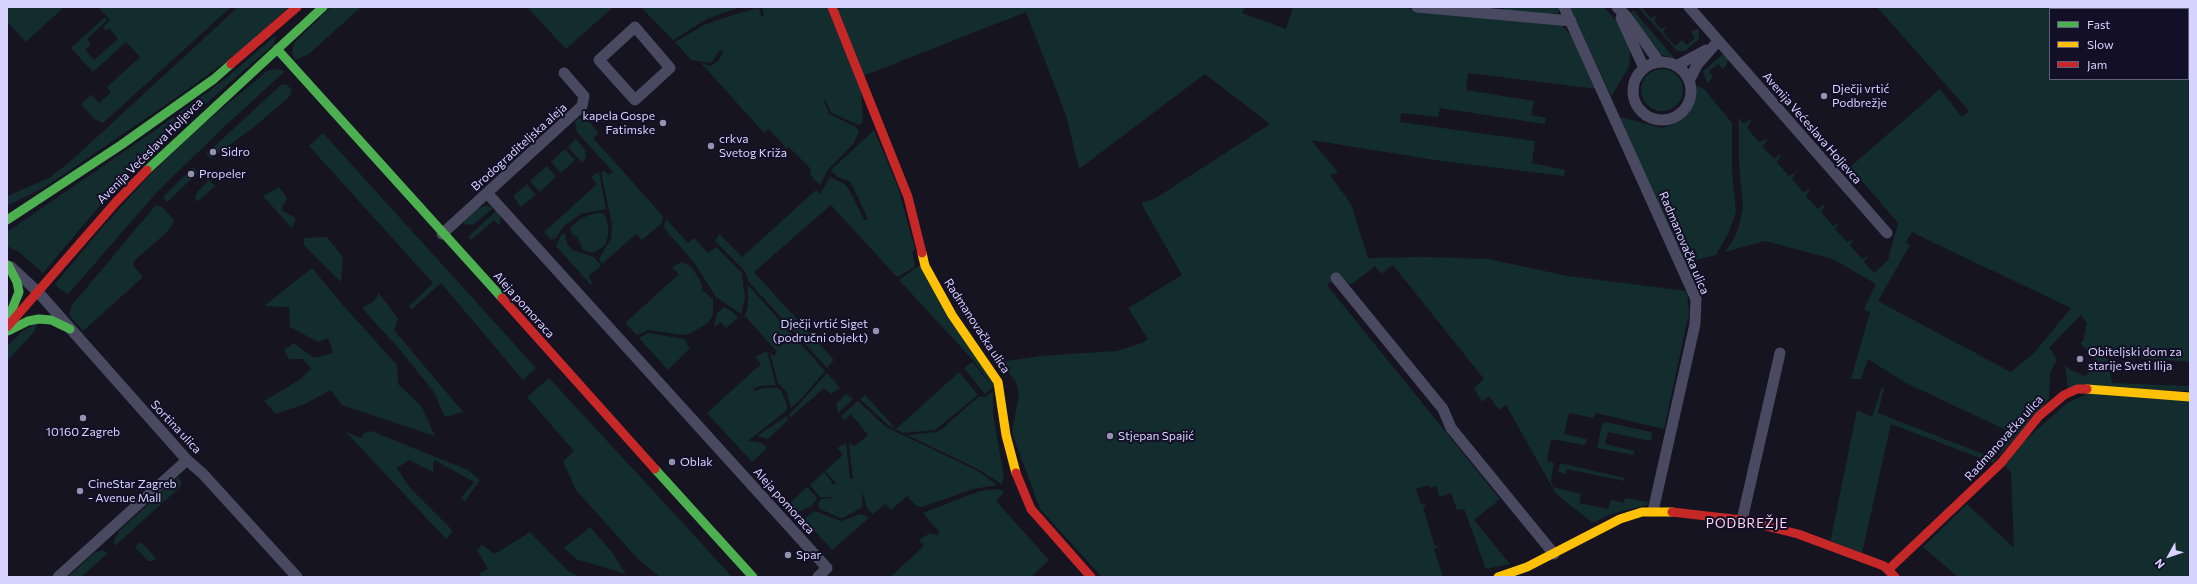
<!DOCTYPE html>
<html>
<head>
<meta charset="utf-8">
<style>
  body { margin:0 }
  #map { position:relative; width:2197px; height:584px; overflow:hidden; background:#161421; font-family:Commissioner,sans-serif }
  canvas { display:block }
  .frame { position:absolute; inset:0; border:8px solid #d9d4ff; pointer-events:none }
  .legend { position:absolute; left:2049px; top:8px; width:140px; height:72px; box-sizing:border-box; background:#130f26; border:1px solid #625e7d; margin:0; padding:5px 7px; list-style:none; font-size:12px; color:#d9d4ff }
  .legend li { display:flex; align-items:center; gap:8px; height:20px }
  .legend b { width:20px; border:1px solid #625e7d }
  .north { position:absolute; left:2149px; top:536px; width:40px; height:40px; -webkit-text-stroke:3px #130f26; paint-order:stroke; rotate:230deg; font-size:11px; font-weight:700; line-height:16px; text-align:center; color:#d9d4ff }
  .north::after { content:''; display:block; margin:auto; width:14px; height:18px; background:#d9d4ff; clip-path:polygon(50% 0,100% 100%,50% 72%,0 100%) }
</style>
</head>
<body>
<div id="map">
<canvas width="2197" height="584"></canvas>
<div class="frame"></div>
<ul class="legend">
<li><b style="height:5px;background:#4caf50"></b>Fast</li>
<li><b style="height:5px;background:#ffc107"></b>Slow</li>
<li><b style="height:5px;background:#c62828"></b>Jam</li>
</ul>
<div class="north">N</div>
</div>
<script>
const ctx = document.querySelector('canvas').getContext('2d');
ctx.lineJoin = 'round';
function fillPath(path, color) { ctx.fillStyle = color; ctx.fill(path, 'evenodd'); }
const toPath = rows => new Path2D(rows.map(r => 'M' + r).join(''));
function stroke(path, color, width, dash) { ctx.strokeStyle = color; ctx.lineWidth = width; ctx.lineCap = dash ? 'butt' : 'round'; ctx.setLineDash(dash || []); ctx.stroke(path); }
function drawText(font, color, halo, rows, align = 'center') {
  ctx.font = font + ' Commissioner,sans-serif'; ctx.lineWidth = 4; ctx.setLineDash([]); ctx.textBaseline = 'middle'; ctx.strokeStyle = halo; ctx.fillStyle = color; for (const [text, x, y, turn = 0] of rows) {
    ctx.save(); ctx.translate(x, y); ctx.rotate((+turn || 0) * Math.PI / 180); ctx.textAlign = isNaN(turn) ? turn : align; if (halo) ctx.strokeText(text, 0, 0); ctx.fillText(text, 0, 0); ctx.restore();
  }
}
fillPath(toPath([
  [7,7,64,7,26,42,7,22],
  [98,7,231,7,103,123,94,119,81,104,91,95,99,103,111,92,107,87,140,57,126,42,93,72,71,48,105,17,107,20,87,39,91,44,85,50,94,60,118,39,109,28,106,31,103,27,110,20],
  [238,7,289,7,239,52,170,102,45,187,7,206,7,196,49,178,72,160],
  [331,7,361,7,309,54,295,60,292,53,294,43],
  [527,7,613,7,566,49],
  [641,7,740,7,707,19,673,40],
  [762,7,827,7,861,91,863,122,859,125,831,113,825,99,824,101,829,114,854,126,859,130,854,143,828,170,820,185,813,178,810,172,811,169,789,147,786,148,769,129,764,133,701,63,710,66,718,61,723,52,720,50,711,63,691,60,675,42,704,25,732,15,759,8,761,16,764,16],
  [854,7,1245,7,1242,13,1286,29,1293,7,1393,7,1550,22,1561,25,1572,36,1597,89,1468,73,1466,90,1534,101,1531,115,1546,118,1545,124,1440,108,1438,117,1401,113,1400,122,1535,141,1532,163,1565,170,1564,176,1441,161,1311,140,1338,172,1330,175,1351,204,1368,258,1422,257,1488,259,1568,276,1687,291,1689,313,1664,429,1596,413,1593,418,1569,413,1564,434,1587,439,1585,445,1551,439,1547,461,1554,463,1551,481,1553,487,1581,494,1579,503,1608,509,1611,500,1624,503,1625,498,1648,502,1647,505,1611,514,1593,523,1556,494,1506,405,1499,410,1489,396,1482,402,1474,388,1484,379,1393,265,1381,274,1375,266,1352,284,1332,281,1327,285,1500,499,1474,520,1510,564,1486,569,1464,509,1457,510,1451,493,1440,497,1436,486,1430,488,1429,485,1416,489,1421,504,1425,503,1426,506,1423,508,1435,546,1439,545,1439,547,1434,549,1443,577,1102,577,1040,509,1012,433,1019,393,1015,380,1009,373,994,363,1040,356,1117,351,1142,343,1148,339,1128,308,1182,275,1141,203,1156,198,1270,124,1205,74,1079,169,1066,115,1026,12,863,76,837,10,842,8],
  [1505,7,1559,7,1559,11,1557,14,1505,11],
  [1570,7,1604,7,1631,38,1629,67,1611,97],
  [1638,7,1642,7,1651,18,1658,14,1654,21,1661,29,1668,26,1663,32,1675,46,1682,40,1687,45,1695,38,1691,32,1697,29,1699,29,1699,39,1685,51,1677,51],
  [1877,7,2190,7,2190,362,2107,356,2112,383,2188,386,2190,384,2190,391,2068,388,2065,365,2071,370,2085,376,2098,362,2080,343,2083,341,2087,323,2081,315,2049,348,2057,359,2050,374,2049,399,1993,463,1891,424,1862,553,1831,541,1831,538,1857,410,1872,417,1882,387,1884,388,1878,413,1996,459,2012,433,1904,382,1868,359,1861,379,1851,379,1870,312,1864,309,1876,284,1833,259,1765,241,1725,252,1734,239,1739,226,1743,206,1739,164,1739,123,1737,117,1744,124,1749,120,1751,121,1747,128,1759,142,1767,139,1767,141,1762,146,1774,159,1779,155,1781,155,1777,162,1789,176,1796,172,1792,179,1803,192,1811,189,1806,196,1818,209,1823,205,1825,206,1821,212,1833,226,1840,222,1835,229,1847,242,1854,239,1850,245,1862,259,1869,255,1864,262,1874,273,1888,260,1898,223,1850,167,1940,89,1962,117,1969,111],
  [2050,9,2188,9,2188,79,2050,79],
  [1912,232,1932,242,2071,308,2035,352,2011,372,1878,301,1910,245,1906,242],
  [1631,11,1634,11,1675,59,1659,54,1643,33],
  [276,35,274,44,127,173,43,273,19,252,7,246,7,232,157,129,225,79],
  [1723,54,1728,58,1727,64,1723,69,1718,64,1709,71,1713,77,1707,83,1703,71],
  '1641 90a21 21 0 1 1 42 0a21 21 0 1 1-42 0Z',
  [276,69,285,71,223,128,157,192,71,291,67,294,57,287,55,284,100,230,147,178,193,133,267,71],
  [282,84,287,85,292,90,289,97,254,127,212,158,208,156,206,154],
  [1698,86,1704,89,1732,123,1732,170,1736,212,1728,234,1716,255,1683,263,1682,253,1648,190,1620,117,1662,128,1674,124,1684,117,1691,106,1694,87],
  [579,118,587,119,599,133,593,138,663,216,661,224,642,240,636,234,602,264,599,259,611,239,612,225,601,172,605,171,609,175,613,172,577,132,575,121],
  [874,130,898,187,915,249,912,252,915,265,913,268,897,277,831,205,754,272,834,360,827,368,748,281,746,273,742,268,715,241,719,234,742,257,816,190,820,194,830,177,845,184,850,191,864,220,868,219,853,187,849,181,837,177,831,170],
  [323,133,536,368,523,380,441,283,412,309,409,306,433,283,309,146],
  [576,139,585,150,586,157,582,163,568,147],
  [565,149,575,160,561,173,551,162],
  [547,166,556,177,540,192,530,181],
  [193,167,198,173,167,202,163,197],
  [599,172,606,209,580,214,563,227,556,238,551,240,544,232,597,184,591,177],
  [209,180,215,186,197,202,195,197,198,191],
  [527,184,536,195,521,207,513,196],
  [279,187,287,198,281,210,296,218,292,228,263,196],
  [156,205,162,207,175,221,166,233,135,260,133,265,143,277,83,331,69,315,72,305],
  [487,205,493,208,473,225,464,224,463,222,477,209],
  [496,211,501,217,500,223,499,225,494,220,471,240,468,237],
  [602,213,606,217,608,225,608,236,605,245,594,253,583,250,577,237,572,234,570,228,580,219,592,214],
  [666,219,688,243,694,238,708,253,716,247,742,273,745,298,741,314,716,297,695,264,664,228],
  [565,233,567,243,572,250,594,257,600,264,601,266,588,277,592,282,591,285,556,246,561,235],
  [327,237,343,257,341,282,304,245,304,238],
  [681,262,691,266,702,284,702,290,713,299,713,315,708,323,689,334,682,335,648,330,637,335,625,323,679,274,672,267],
  [920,265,957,330,993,380,995,385,985,394,964,368,972,362,992,385,973,360,899,280],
  [312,268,342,304,397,365,398,384,422,407,435,436,342,405,331,390,305,404,276,414,264,401,299,380,311,369,303,359,289,359,284,350,294,343,314,358,333,353,328,338,318,342,290,327,289,307,264,306],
  [748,285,825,371,802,398,791,408,787,393,778,383,770,353,774,356,777,352,745,316,748,305],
  [379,293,398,319,394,330,463,412,445,417,434,392,400,350,362,308,374,301],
  [724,307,733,312,738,318,726,328,721,322,714,327,717,313],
  [36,324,35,331,7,361,7,346,24,330],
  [648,333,684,339,690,348,668,370,639,338],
  [767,351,776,385,761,386,753,388,754,391,764,388,777,388,781,390,787,404,787,410,748,441,762,443,767,448,752,462,707,413,761,364,755,357],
  [959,372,978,395,935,430,903,433,888,425,860,399,865,395,896,429],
  [827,373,840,388,831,394,824,388,790,418,789,415],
  [549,378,682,522,732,577,660,577,637,558,576,490,563,461,574,451,527,397],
  [993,391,993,413,1004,478,1001,484,978,469,907,435,936,432,942,429,978,397,985,397],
  [2089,393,2190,401,2190,577,1958,577,1923,547,1967,504,2014,548,2011,473,2005,466,2023,442,2067,403],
  [846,394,853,399,838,413,836,404],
  [858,401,886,427,978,471,997,485,973,489,922,507,916,506,907,496,891,510,885,504,873,514,867,508,862,492,862,507,845,517,840,518,820,509,818,504,821,499,833,498,833,497,820,497,810,485,824,472,834,485,836,483,825,471,843,455,837,448,846,443,850,478,853,479,849,443,855,446,868,435,851,414,844,420,841,416],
  [787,416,788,420,768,439,757,436],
  [1605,422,1652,432,1651,441,1608,432,1605,444,1635,451,1634,455,1597,448,1602,424],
  [371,431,468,470,480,480,465,501,461,498,474,482,434,460,433,472,409,460,397,468,411,489,453,531,446,539,346,432,361,438,364,433],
  [1560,463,1625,478,1624,481,1567,469,1566,474,1558,472],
  [178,477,182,483,179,488,115,546,114,541,119,531],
  [807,487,817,498,812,506,798,512,790,503],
  [999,489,1004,492,996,501,1049,560,1031,577,890,577,924,546,919,540,930,533,937,535,940,533,923,513,980,491],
  [815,511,841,521,861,514,869,518,832,550,804,519],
  [590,527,611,551,626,574,576,559,564,548],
  [530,532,567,570,580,577,481,577,479,574,488,569,477,550,482,545,495,554],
  [141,542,156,558,153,561,148,561,135,547],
  [102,550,108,553,81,577,68,577,94,553]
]), '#132c2d');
stroke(toPath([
  [1417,7,1571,21],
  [1564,7,1696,299,1695,324,1653,511],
  [1617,7,1627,17,1659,62],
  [1689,7,1887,233],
  [1621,18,1644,68],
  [635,27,670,68,635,100,599,60,635,27],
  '1633 91a29 29 0 1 1 58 0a29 29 0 1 1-58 0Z',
  [1676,66,1706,50],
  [1689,81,1697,65,1718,41],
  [487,193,827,568,818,577],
  [442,234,582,106,584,96,564,73],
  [11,267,38,292,187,460,203,474,297,577],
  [1336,278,1443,409,1451,428,1554,554],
  [1742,520,1780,353],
  [58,577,187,460]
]), '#4a4962', 11);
stroke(toPath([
  [277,49,502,298],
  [147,170,323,7],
  [7,220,121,145,214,79,231,64],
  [8,265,17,282,19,292,9,317],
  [8,331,28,321,39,319,51,320,70,329],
  [655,469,753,577]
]), '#4caf50', 9);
stroke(toPath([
  [922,253,925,266,952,315,998,382,1006,435,1016,473],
  [2087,389,2190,397],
  [1498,577,1527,567,1620,519,1642,512,1672,512]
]), '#ffc107', 9);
stroke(toPath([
  [832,7,908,197,922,253],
  [231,64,297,7],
  [502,298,655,469],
  [7,327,116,202,147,170],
  [1016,473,1031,509,1091,577],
  [1672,512,1742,520,1798,534,1884,566,1895,577],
  [1888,570,2001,463,2039,416,2064,395,2077,389,2087,389]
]), '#c62828', 9);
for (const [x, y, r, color] of [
  [1824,96,4,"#9591b1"],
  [663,123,4,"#9591b1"],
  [711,146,4,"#9591b1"],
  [213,152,4,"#9591b1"],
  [191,174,4,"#9591b1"],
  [876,331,4,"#9591b1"],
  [2080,359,4,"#9591b1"],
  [83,418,4,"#9591b1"],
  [1110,436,4,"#9591b1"],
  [672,462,4,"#9591b1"],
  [80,491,4,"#9591b1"],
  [788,555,4,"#9591b1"]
]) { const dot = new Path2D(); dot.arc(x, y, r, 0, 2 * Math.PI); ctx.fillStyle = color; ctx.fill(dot); stroke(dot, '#130f26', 1.5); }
drawText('12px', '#d9d4ff', '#130f26', [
  ["Dječji vrtić",1832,89],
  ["Podbrežje",1832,103],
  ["kapela Gospe",655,116,"right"],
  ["Fatimske",655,130,"right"],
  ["crkva",719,139],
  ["Svetog Križa",719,153],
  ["Sidro",221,152],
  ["Propeler",199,174],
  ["Dječji vrtić Siget",868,324,"right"],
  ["(područni objekt)",868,338,"right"],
  ["Obiteljski dom za",2088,352],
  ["starije Sveti Ilija",2088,366],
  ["10160 Zagreb",83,432,"center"],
  ["Stjepan Spajić",1118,436],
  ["Oblak",680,462],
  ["CineStar Zagreb",88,484],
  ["- Avenue Mall",88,498],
  ["Spar",796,555]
], 'left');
drawText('12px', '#d9d4ff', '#130f26', [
  ["Avenija Većeslava Holjevca",1812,128,49],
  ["Brodograditeljska aleja",519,147,-42],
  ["Avenija Većeslava Holjevca",150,151,-45],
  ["Radmanovačka ulica",1684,243,67],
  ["Aleja pomoraca",524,305,48],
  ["Radmanovačka ulica",977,326,57],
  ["Sortina ulica",176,427,47],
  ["Radmanovačka ulica",2004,438,-48],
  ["Aleja pomoraca",784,501,48]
]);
ctx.letterSpacing = '1px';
drawText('13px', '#ffd6f0', '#130f26', [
  ["PODBREŽJE",1747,524]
]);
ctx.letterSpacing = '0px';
</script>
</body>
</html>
